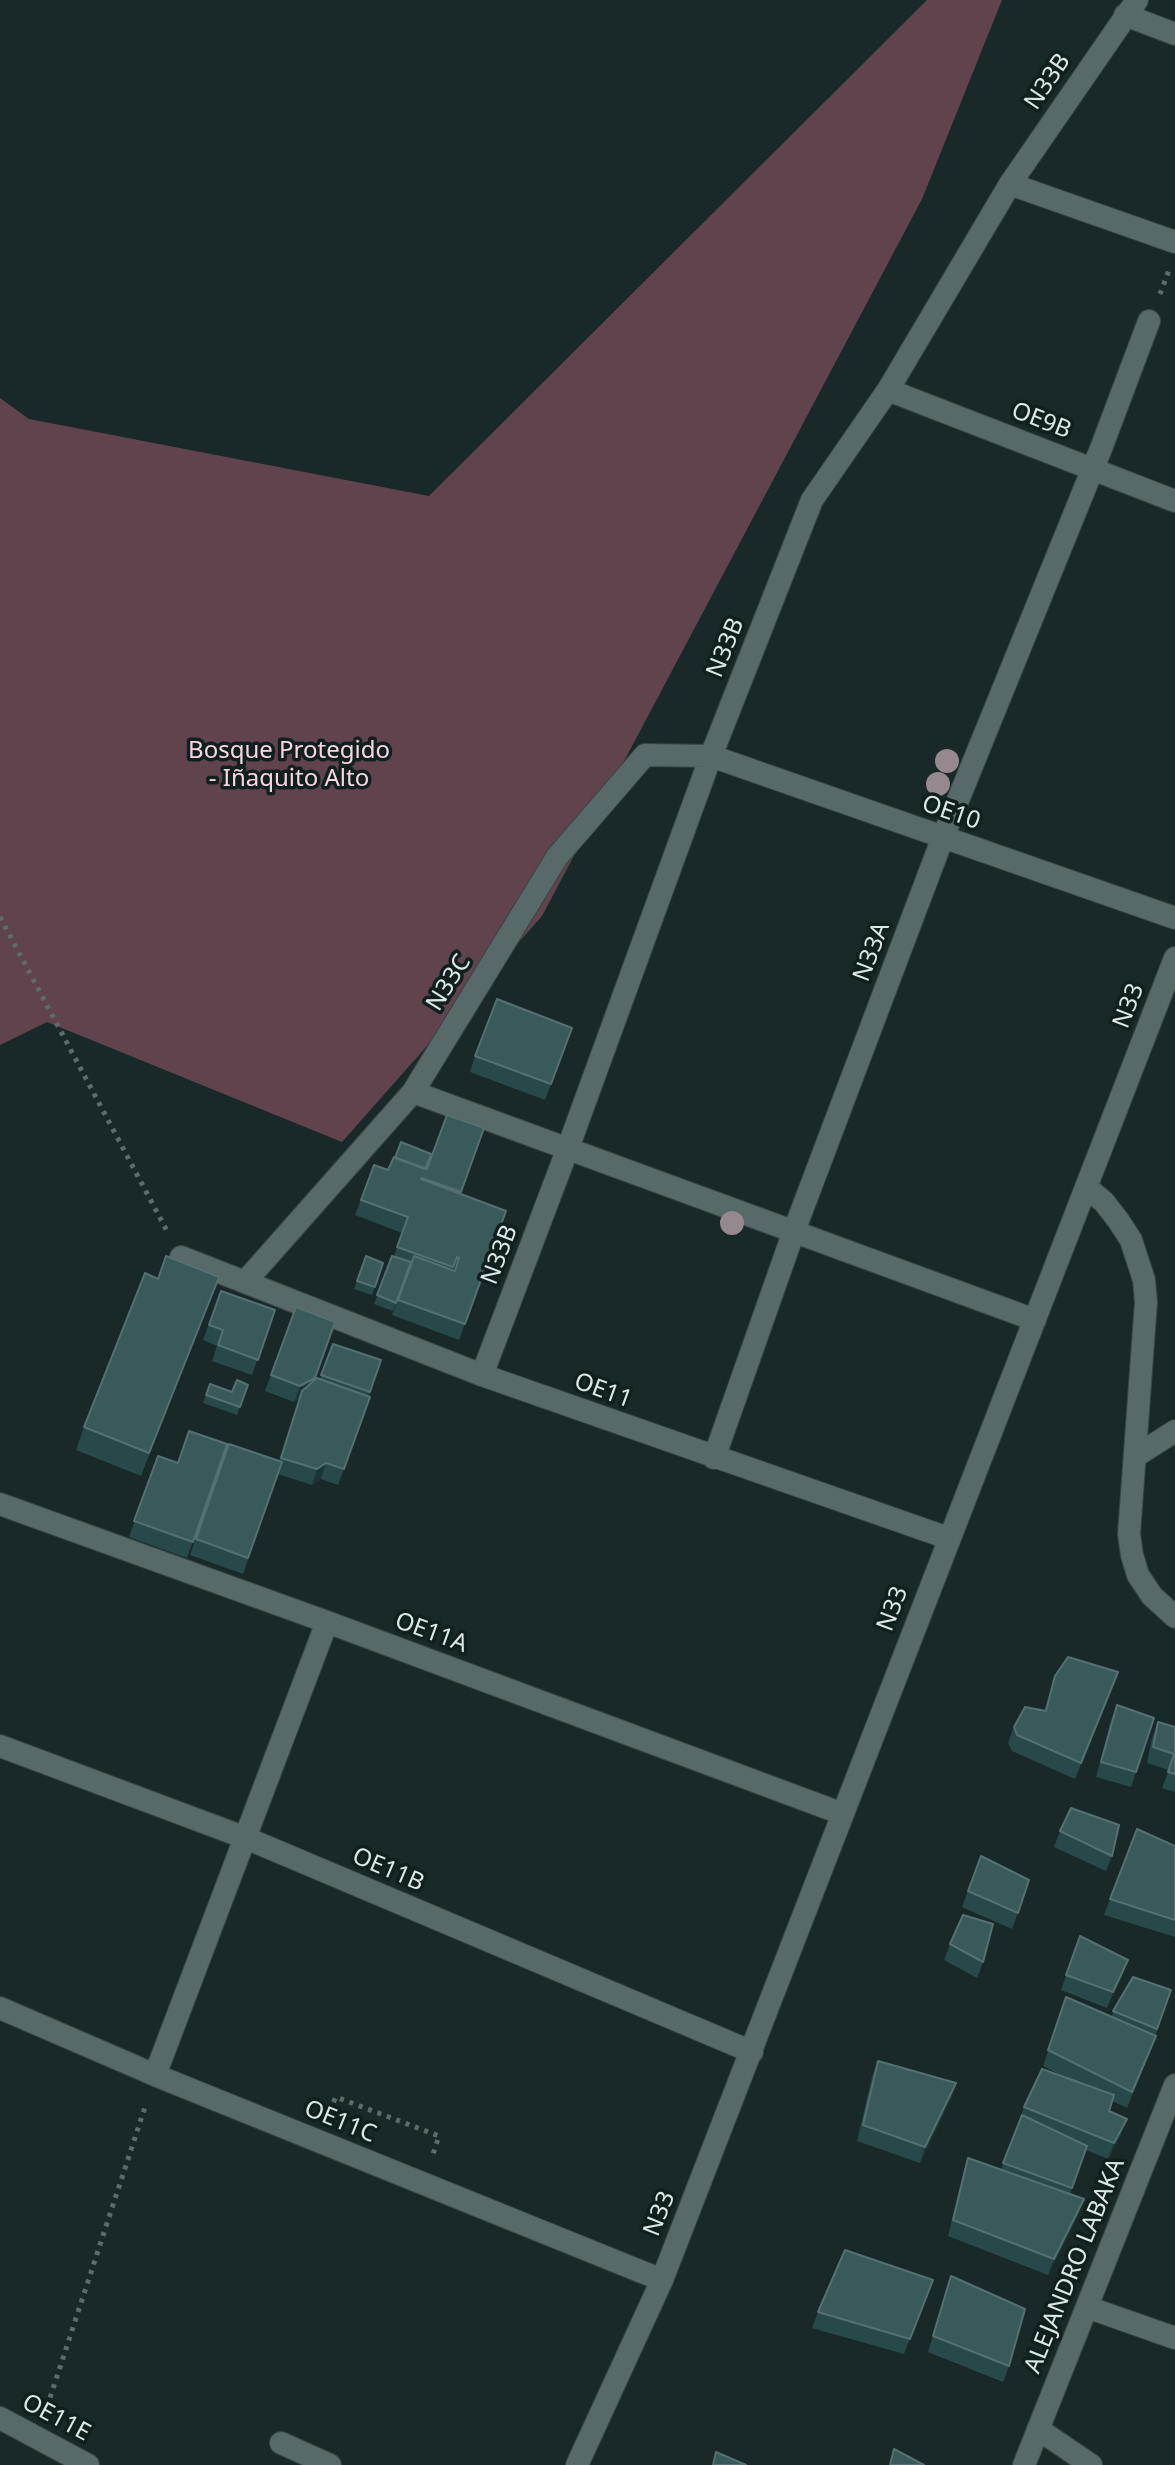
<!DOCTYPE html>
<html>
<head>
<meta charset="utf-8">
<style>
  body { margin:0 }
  canvas { display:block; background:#192929 }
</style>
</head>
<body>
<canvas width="1175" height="2465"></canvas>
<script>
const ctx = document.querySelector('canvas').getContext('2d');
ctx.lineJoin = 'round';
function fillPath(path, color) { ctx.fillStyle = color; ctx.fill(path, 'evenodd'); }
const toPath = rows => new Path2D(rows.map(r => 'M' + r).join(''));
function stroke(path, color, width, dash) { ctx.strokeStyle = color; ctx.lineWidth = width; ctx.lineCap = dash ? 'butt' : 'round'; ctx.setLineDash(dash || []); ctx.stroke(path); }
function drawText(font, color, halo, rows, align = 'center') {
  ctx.font = font + ' "Noto Sans",sans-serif'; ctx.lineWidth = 7; ctx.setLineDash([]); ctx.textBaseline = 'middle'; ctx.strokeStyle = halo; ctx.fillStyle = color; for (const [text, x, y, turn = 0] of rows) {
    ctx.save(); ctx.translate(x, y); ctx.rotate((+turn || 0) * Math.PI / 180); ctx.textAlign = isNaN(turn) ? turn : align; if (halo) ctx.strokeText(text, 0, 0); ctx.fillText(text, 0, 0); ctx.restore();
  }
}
fillPath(toPath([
  [927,0,1002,0,922,199,542,916,342,1142,47,1022,0,1045,0,398,29,419,429,496]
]), '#60434c');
const minor = toPath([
  [1125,15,1175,34],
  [1010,184,1175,242],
  [888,390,1175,501],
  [413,1092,1035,1320],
  [1086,1187,1104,1202,1118,1220,1131,1240,1144,1280,1146,1302,1129,1534,1132,1555,1138,1575,1152,1596,1175,1617],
  [181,1257,482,1375,948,1538],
  [245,1282,413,1092,557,857,645,755,711,756,1175,918],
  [482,1375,568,1148,711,756,812,500,888,390,1010,184,1137,0],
  [1136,1456,1175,1431],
  [714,1458,794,1231,943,837,1102,446,1149,321],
  [0,1504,327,1622,843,1814],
  [0,1746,246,1838,752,2052],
  [0,2008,155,2075,662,2280],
  [155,2075,327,1622],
  [1087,2307,1175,2338],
  [0,2418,88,2465],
  [1038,2429,1091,2465],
  [281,2443,330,2465],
  [577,2465,662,2280,1175,958],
  [1024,2465,1175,2085]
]);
stroke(minor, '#384544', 24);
stroke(toPath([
  [1160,294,1169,270],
  [0,917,167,1231],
  [329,2111,336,2097,439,2136,433,2154],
  [47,2407,146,2104]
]), '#5d6b6b', 5, [4, 6]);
stroke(minor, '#576968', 22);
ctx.fillStyle = '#95888e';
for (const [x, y] of [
  [947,761],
  [938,784],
  [732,1223]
]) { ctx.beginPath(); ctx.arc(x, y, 12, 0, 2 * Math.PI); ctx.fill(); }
fillPath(toPath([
  [572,1028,545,1100,470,1072,475,1056],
  [484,1128,460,1194,506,1211,459,1340,392,1315,409,1269,393,1311,374,1304,392,1256,394,1256,402,1233,355,1215,374,1165,388,1170,427,1169],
  [366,1256,383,1263,372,1295,354,1289],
  [221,1291,275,1310,252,1375,212,1361,217,1346,203,1340],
  [210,1299,141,1476,76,1450,84,1427],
  [296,1307,314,1381,320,1379,333,1344,381,1360,368,1397,370,1397,338,1485,321,1479,312,1485,278,1474,243,1574,190,1555,229,1444,279,1461,299,1399,294,1402,265,1391],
  [210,1384,232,1392,248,1385,237,1415,203,1403],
  [227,1444,187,1558,129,1537,158,1456,178,1463],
  [1118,1672,1075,1779,1012,1751,1008,1743,1014,1727,1044,1711,1055,1676],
  [1117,1705,1154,1718,1131,1787,1096,1777,1111,1720],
  [1158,1722,1175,1727,1175,1792,1162,1788,1169,1770,1147,1763,1152,1738],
  [1137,1829,1175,1846,1175,1937,1104,1915],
  [1060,1831,1112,1856,1106,1871,1054,1847],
  [981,1856,1029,1880,1012,1929,962,1907],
  [1080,1936,1128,1960,1107,2008,1061,1990],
  [950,1944,983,1962,977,1978,944,1960],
  [1171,1990,1150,2052,1127,2108,1112,2101,1109,2111,1121,2135,1108,2159,1086,2150,1070,2194,1078,2215,1048,2275,948,2236,963,2174,968,2158,1001,2170,1024,2107,1069,2079,1043,2066,1066,1997,1112,2017,1113,2011],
  [878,2061,956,2083,951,2099,920,2163,857,2141,872,2077],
  [951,2276,1009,2366,1003,2382,928,2352],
  [933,2280,904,2354,812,2328,818,2312]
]), '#274949');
fillPath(toPath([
  [335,1322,309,1394,294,1402,300,1386],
  [326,1463,321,1479,312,1485,317,1469],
  [1128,1960,1122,1976,1107,2008,1113,1992],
  [956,2083,951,2099,920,2163,925,2147],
  [1127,2119,1121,2135,1108,2159,1114,2143],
  [1084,2199,1078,2215,1048,2275,1054,2259]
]), '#193535');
const building = toPath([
  [497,999,572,1028,551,1084,475,1056,497,999],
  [447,1115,484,1128,461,1192,422,1178,421,1179,506,1211,465,1324,398,1300,414,1256,455,1271,459,1258,457,1257,453,1267,397,1247,408,1217,361,1200,374,1165,388,1170,394,1157,427,1169,447,1115],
  [401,1142,431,1154,425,1169,395,1158,401,1142],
  [166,1256,219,1277,149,1453,84,1427,145,1273,158,1279,166,1256],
  [366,1256,383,1263,375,1287,357,1281,366,1256],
  [392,1256,411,1262,396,1303,377,1295,392,1256],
  [221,1291,275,1310,258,1360,218,1345,223,1330,209,1325,221,1291],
  [296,1307,335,1322,315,1378,300,1386,271,1375,296,1307],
  [333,1344,381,1360,370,1392,321,1375,333,1344],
  [317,1378,370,1397,344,1469,326,1463,317,1469,281,1458,302,1391,317,1378],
  [237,1380,248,1385,240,1407,206,1395,210,1384,232,1392,237,1380],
  [189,1431,227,1444,193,1542,134,1521,158,1456,178,1463,189,1431],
  [229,1444,282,1462,248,1558,196,1539,229,1444],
  [1068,1657,1118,1672,1081,1763,1017,1735,1014,1727,1025,1707,1046,1711,1055,1676,1068,1657],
  [1117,1705,1154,1718,1136,1772,1101,1762,1117,1705],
  [1158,1722,1175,1727,1175,1774,1168,1772,1174,1754,1153,1747,1158,1722],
  [1071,1808,1119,1825,1112,1856,1060,1831,1071,1808],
  [1137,1829,1175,1846,1175,1920,1110,1899,1137,1829],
  [981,1856,1029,1880,1018,1913,968,1891,981,1856],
  [963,1915,993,1924,983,1962,950,1944,963,1915],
  [1080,1936,1128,1960,1113,1992,1066,1975,1080,1936],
  [1133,1977,1171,1990,1157,2029,1113,2011,1133,1977],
  [1066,1997,1156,2036,1132,2092,1048,2050,1066,1997],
  [878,2061,956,2083,925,2147,863,2125,878,2061],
  [1042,2069,1114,2095,1109,2111,1127,2119,1114,2143,1024,2107,1042,2069],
  [1022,2115,1087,2146,1072,2188,1003,2163,1022,2115],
  [968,2158,1084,2199,1054,2259,953,2220,968,2158],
  [845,2250,933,2280,910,2339,818,2312,845,2250],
  [951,2276,1025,2309,1009,2366,933,2336,951,2276],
  [894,2449,924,2465,890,2465,894,2449],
  [716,2452,746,2465,713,2465,716,2452]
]);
fillPath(building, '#3a5a5a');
stroke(building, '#547070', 2);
drawText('24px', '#dde7e6', '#101f1f', [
  ["N33B",1048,82,-56],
  ["OE9B",1041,421,21],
  ["N33B",726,648,-68],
  ["OE10",951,813,19],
  ["N33A",872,952,-69],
  ["N33C",449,983,-58],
  ["N33",1129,1006,-69],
  ["N33B",500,1255,-69],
  ["OE11",603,1391,20],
  ["N33",893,1609,-69],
  ["OE11A",431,1633,20],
  ["OE11B",388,1870,23],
  ["OE11C",340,2122,22],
  ["N33",660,2214,-68],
  ["ALEJANDRO LABAKA",1075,2266,-68],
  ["OE11E",56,2418,28]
]);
drawText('24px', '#fad5e0', '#101f1f', [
  ["Bosque Protegido",289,751],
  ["- Iñaquito Alto",289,779]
]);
</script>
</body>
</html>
